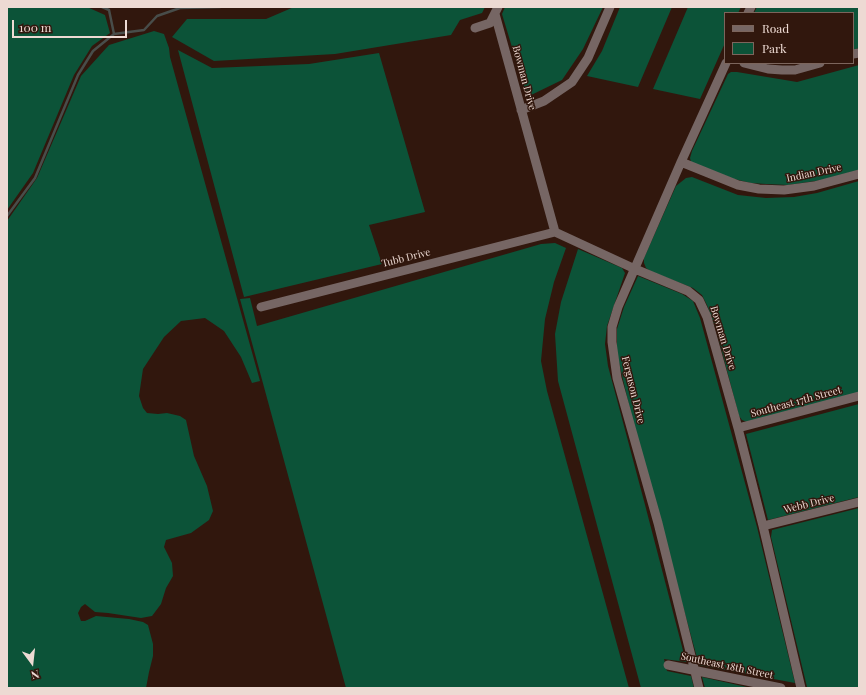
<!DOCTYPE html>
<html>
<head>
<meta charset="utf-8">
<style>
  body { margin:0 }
  #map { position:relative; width:866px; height:695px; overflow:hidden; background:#31170d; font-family:"Playfair Display",serif }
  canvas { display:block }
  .frame { position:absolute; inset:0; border:8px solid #eddad3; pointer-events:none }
  .legend { position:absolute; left:724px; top:12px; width:130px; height:52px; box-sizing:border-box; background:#31170d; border:1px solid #7c655c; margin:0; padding:5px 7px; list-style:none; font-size:12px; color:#eddad3 }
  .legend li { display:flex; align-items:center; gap:8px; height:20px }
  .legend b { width:20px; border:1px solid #7c655c }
  .north { position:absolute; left:12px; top:643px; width:40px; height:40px; -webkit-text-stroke:3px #31170d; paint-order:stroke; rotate:165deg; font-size:11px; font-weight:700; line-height:16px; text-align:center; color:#eddad3 }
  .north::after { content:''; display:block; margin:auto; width:14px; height:18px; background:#eddad3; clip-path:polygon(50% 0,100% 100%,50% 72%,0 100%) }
  .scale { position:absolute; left:12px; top:20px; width:115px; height:18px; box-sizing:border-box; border:2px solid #eddad3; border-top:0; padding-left:5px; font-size:12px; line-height:14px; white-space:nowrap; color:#eddad3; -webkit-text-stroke:3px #31170d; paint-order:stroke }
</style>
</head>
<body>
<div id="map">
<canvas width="866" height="695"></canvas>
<div class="frame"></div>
<ul class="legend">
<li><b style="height:5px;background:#766664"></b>Road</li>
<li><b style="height:11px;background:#0c5338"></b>Park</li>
</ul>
<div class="north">N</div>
<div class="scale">100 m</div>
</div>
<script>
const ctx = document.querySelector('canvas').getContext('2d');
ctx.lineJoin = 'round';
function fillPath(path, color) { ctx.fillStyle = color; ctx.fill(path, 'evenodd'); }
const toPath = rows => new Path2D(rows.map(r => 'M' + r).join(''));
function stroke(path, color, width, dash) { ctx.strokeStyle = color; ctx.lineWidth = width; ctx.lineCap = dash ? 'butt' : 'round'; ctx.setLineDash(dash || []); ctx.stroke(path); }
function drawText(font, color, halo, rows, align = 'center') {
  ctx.font = font + ' "Playfair Display",serif'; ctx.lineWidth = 3; ctx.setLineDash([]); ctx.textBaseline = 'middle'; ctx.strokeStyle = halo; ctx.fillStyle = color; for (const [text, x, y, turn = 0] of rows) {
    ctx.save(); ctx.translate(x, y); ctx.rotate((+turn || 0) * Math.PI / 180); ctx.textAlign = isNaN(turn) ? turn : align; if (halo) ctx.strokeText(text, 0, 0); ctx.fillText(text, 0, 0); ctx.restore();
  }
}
fillPath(toPath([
  [7,7,87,7,105,15,110,33,92,46,74,75,33,173,7,210],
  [294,7,485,7,482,13,460,20,451,35,335,54,214,61,172,37,187,19,266,19],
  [505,7,603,7,583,49,562,80,527,97,502,14],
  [620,7,672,7,638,87,587,76,602,51],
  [688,7,741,7,738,13,725,13,725,43,700,99,653,89],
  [757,7,859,7,859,48,853,50,853,13,754,13],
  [154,31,164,34,169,48,170,57,260,381,252,383,241,357,224,331,205,318,181,321,164,337,143,369,139,396,143,408,147,413,158,414,167,413,180,416,186,420,194,456,207,486,213,511,209,520,191,533,166,540,164,547,172,563,173,576,166,588,161,604,152,616,141,618,108,613,95,612,85,604,81,607,78,613,81,621,85,621,96,616,129,619,143,622,148,625,153,644,153,656,149,672,146,688,7,688,7,221,37,178,81,76,109,45],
  [178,50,212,68,309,64,379,53,425,212,369,225,382,264,244,297],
  [859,65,859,170,822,180,788,185,766,184,751,183,734,179,691,162,690,158,692,151,728,74,731,72,737,72,797,82],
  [692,177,738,195,766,198,794,197,817,193,859,181,859,393,747,422,742,420,739,416,716,329,707,305,702,295,693,288,652,272,646,268,644,263,644,258,676,186,686,178],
  [555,243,566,248,554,282,545,319,541,361,547,391,629,688,346,688,240,299,250,298,257,326,541,244],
  [578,249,622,268,625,273,607,326,605,344,608,366,644,501,686,662,664,659,667,671,691,676,694,688,641,688,558,381,555,334,561,302],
  [638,276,682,294,693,301,700,318,757,527,795,683,699,665,635,431,617,354,617,329,624,307],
  [859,404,859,497,768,520,746,434],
  [859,508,859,688,814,688,807,687,771,537,772,530],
  [702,677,751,688,705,688]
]), '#0c5338');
stroke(toPath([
  [102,7,109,10,114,34],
  [7,216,35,178,78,75,93,51,114,34,144,30,157,16,180,8,220,7]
]), '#484d4a', 2.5);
stroke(toPath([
  [748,13,751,7],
  [495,14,555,232,635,269,688,291,699,300,707,317,738,428,763,526,801,688],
  [475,28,490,23,498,7],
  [853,54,859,53],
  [744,63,768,69,782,70,795,70,820,63],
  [521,110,544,101,572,82,588,58,610,7],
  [681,162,738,185,759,189,784,190,814,186,859,174],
  [261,307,555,232],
  [738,428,859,396],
  [763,526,859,502],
  [668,665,781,688],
  [699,688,658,523,617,378,612,342,612,327,618,307,681,162,726,63]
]), '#766664', 9);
drawText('10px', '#eddad3', '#31170d', [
  ["Bowman Drive",524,78,75],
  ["Indian Drive",814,173,-12],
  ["Tubb Drive",406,258,-14],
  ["Bowman Drive",723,338,73],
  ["Ferguson Drive",633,390,76],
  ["Southeast 17th Street",796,402,-15],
  ["Webb Drive",809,504,-14],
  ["Southeast 18th Street",727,666,12]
]);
</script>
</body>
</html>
